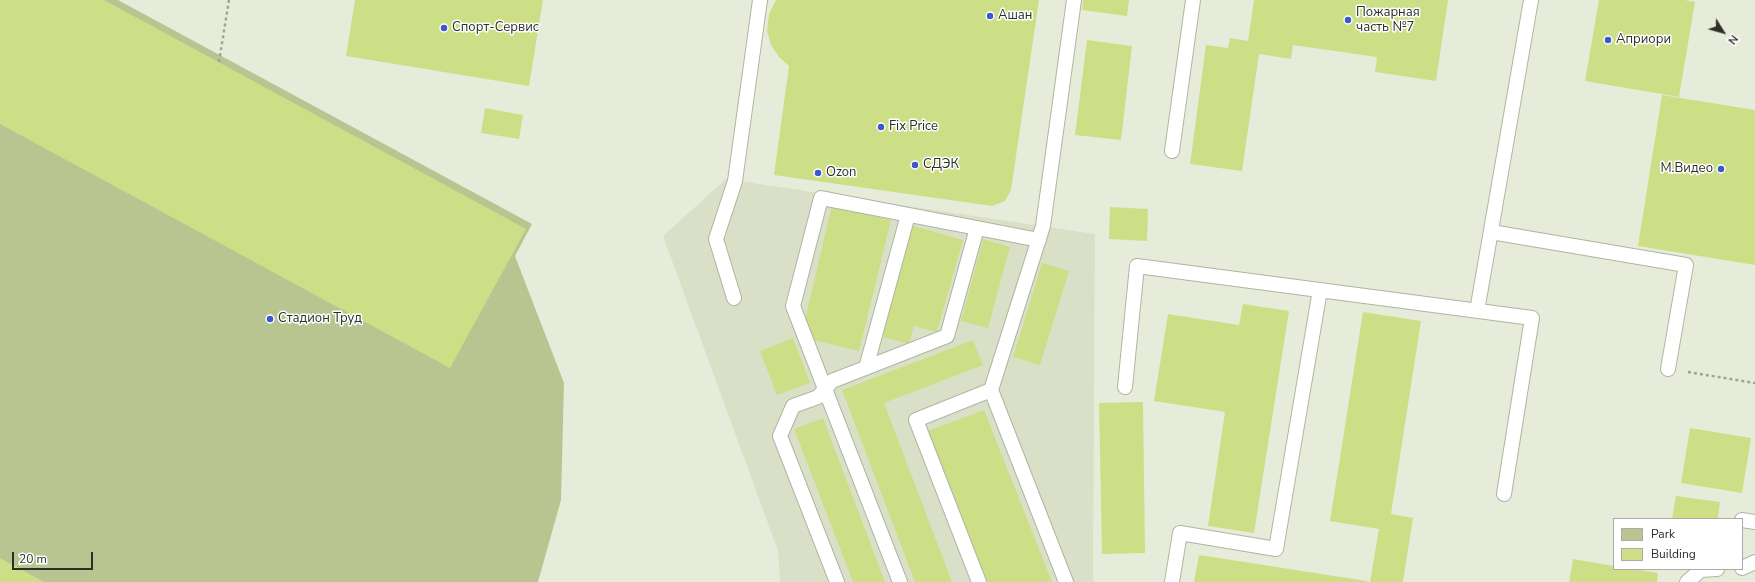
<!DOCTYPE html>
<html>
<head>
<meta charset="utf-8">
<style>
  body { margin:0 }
  #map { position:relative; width:1755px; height:582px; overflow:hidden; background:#e7ecda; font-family:"Nunito Sans",sans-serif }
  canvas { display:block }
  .legend { position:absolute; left:1613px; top:518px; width:130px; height:52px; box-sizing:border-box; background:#fff; border:1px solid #ababa9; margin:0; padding:5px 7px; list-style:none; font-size:12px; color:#2c2e27 }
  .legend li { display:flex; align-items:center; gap:8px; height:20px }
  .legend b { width:20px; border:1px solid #ababa9 }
  .north { position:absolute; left:1703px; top:12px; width:40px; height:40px; -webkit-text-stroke:3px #fff; paint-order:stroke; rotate:127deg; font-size:11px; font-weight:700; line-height:16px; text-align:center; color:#2c2e27 }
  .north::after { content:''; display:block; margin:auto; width:14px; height:18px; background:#2c2e27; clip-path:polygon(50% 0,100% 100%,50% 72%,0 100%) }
  .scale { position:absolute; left:12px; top:552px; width:81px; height:18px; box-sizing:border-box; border:2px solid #2c2e27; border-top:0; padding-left:5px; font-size:12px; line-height:14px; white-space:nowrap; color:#2c2e27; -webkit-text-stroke:3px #fff; paint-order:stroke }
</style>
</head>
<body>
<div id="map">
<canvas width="1755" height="582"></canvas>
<ul class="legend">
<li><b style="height:11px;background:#b9c591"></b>Park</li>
<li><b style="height:11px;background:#cddf86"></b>Building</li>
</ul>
<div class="north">N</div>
<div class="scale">20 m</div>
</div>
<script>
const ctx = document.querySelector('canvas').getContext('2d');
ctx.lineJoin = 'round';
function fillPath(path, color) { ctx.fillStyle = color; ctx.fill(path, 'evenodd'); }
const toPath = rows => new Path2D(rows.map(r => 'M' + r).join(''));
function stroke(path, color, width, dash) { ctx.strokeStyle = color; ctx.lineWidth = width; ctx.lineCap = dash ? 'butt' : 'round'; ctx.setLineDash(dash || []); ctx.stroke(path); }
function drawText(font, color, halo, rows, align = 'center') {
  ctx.font = font + ' "Nunito Sans",sans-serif'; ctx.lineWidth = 3; ctx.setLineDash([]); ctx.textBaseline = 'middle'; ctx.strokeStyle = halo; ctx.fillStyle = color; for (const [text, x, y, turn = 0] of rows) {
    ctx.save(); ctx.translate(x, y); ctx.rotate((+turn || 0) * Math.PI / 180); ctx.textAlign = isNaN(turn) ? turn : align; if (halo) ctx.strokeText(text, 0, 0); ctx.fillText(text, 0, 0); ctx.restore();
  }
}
fillPath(toPath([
  [726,179,1095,234,1093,580,1095,582,780,582,778,551,663,236]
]), '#dae0c8');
fillPath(toPath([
  [0,0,118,0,532,224,515,256,564,383,561,500,538,582,0,582]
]), '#b9c591');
fillPath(toPath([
  [0,0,104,0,526,229,450,368,0,124],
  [355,0,543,0,529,86,346,56],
  [776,0,1039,0,1011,190,1005,201,992,206,774,175,789,66,779,57,771,45,767,31,769,14],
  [1083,0,1129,0,1127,16,1082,10],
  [1254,0,1448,0,1436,81,1375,72,1377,57,1293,45,1291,59,1259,54,1242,171,1190,164,1206,45,1228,48,1230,38,1248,41],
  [1599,0,1685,0,1695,2,1679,97,1585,81],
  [1087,40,1132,46,1121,140,1075,135],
  [1662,95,1755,110,1755,265,1638,246],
  [485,108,523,115,519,139,481,133],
  [832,205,891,220,859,351,813,340,805,320],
  [1110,207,1148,209,1147,241,1109,239],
  [910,225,963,240,937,332,914,326,909,344,879,336],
  [983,239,1010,247,988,328,961,321],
  [1042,263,1069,271,1040,365,1013,357],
  [1243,304,1289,311,1254,533,1208,526,1225,412,1154,401,1168,314,1239,325],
  [1363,312,1421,321,1391,514,1413,518,1403,582,1370,582,1379,529,1330,521],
  [793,338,810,383,777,395,760,351],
  [973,340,983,365,884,403,952,582,915,582,842,390],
  [1143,402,1145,553,1102,554,1099,403],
  [984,410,1052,582,984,582,925,432],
  [823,418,885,582,853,582,794,429],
  [1690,428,1751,438,1742,493,1681,483],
  [1676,496,1720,502,1718,519,1672,519],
  [1199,555,1367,581,1367,582,1194,582],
  [0,558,44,582,0,582],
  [1573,559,1614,566,1614,569,1634,569,1658,573,1657,582,1569,582]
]), '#cddf86');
const service = toPath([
  [1172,151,1193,0],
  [977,228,947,336,832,381,825,389,793,306,821,198,977,228,1039,240],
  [1491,232,1686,265,1668,369],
  [734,298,716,239,735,181,760,0],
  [1477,311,1531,0],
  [866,368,908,215],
  [1125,387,1137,266,1532,318,1504,494],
  [1742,520,1755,522],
  [1742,568,1755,562],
  [837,582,780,436,793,406,818,397,825,389,900,582],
  [979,582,916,420,991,390],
  [1066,582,991,390,1043,226,1074,0],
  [1172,582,1180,533,1276,549,1320,290],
  [1687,582,1701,570,1717,569]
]);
stroke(service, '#b0b4a3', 16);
stroke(toPath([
  [219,62,229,0],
  [1688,372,1755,383]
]), '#a0a496', 2.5, [3, 3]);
stroke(service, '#fff', 14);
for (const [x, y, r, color] of [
  [990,16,4,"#3c59cb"],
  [1348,20,4,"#3c59cb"],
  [444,28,4,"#3c59cb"],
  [1608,40,4,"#3c59cb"],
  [881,127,4,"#3c59cb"],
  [915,165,4,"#3c59cb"],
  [1721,169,4,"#3c59cb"],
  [818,173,4,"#3c59cb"],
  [270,319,4,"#3c59cb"]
]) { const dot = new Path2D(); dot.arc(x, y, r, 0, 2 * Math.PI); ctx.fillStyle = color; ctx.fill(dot); stroke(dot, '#fff', 1.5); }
drawText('13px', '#2c2e27', '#fff', [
  ["Пожарная",1356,13],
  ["часть №7",1356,28],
  ["Ашан",998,16],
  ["Спорт-Сервис",452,28],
  ["Априори",1616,40],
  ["Fix Price",889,127],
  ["СДЭК",923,165],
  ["М.Видео",1713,169,"right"],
  ["Ozon",826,173],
  ["Стадион Труд",278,319]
], 'left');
</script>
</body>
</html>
